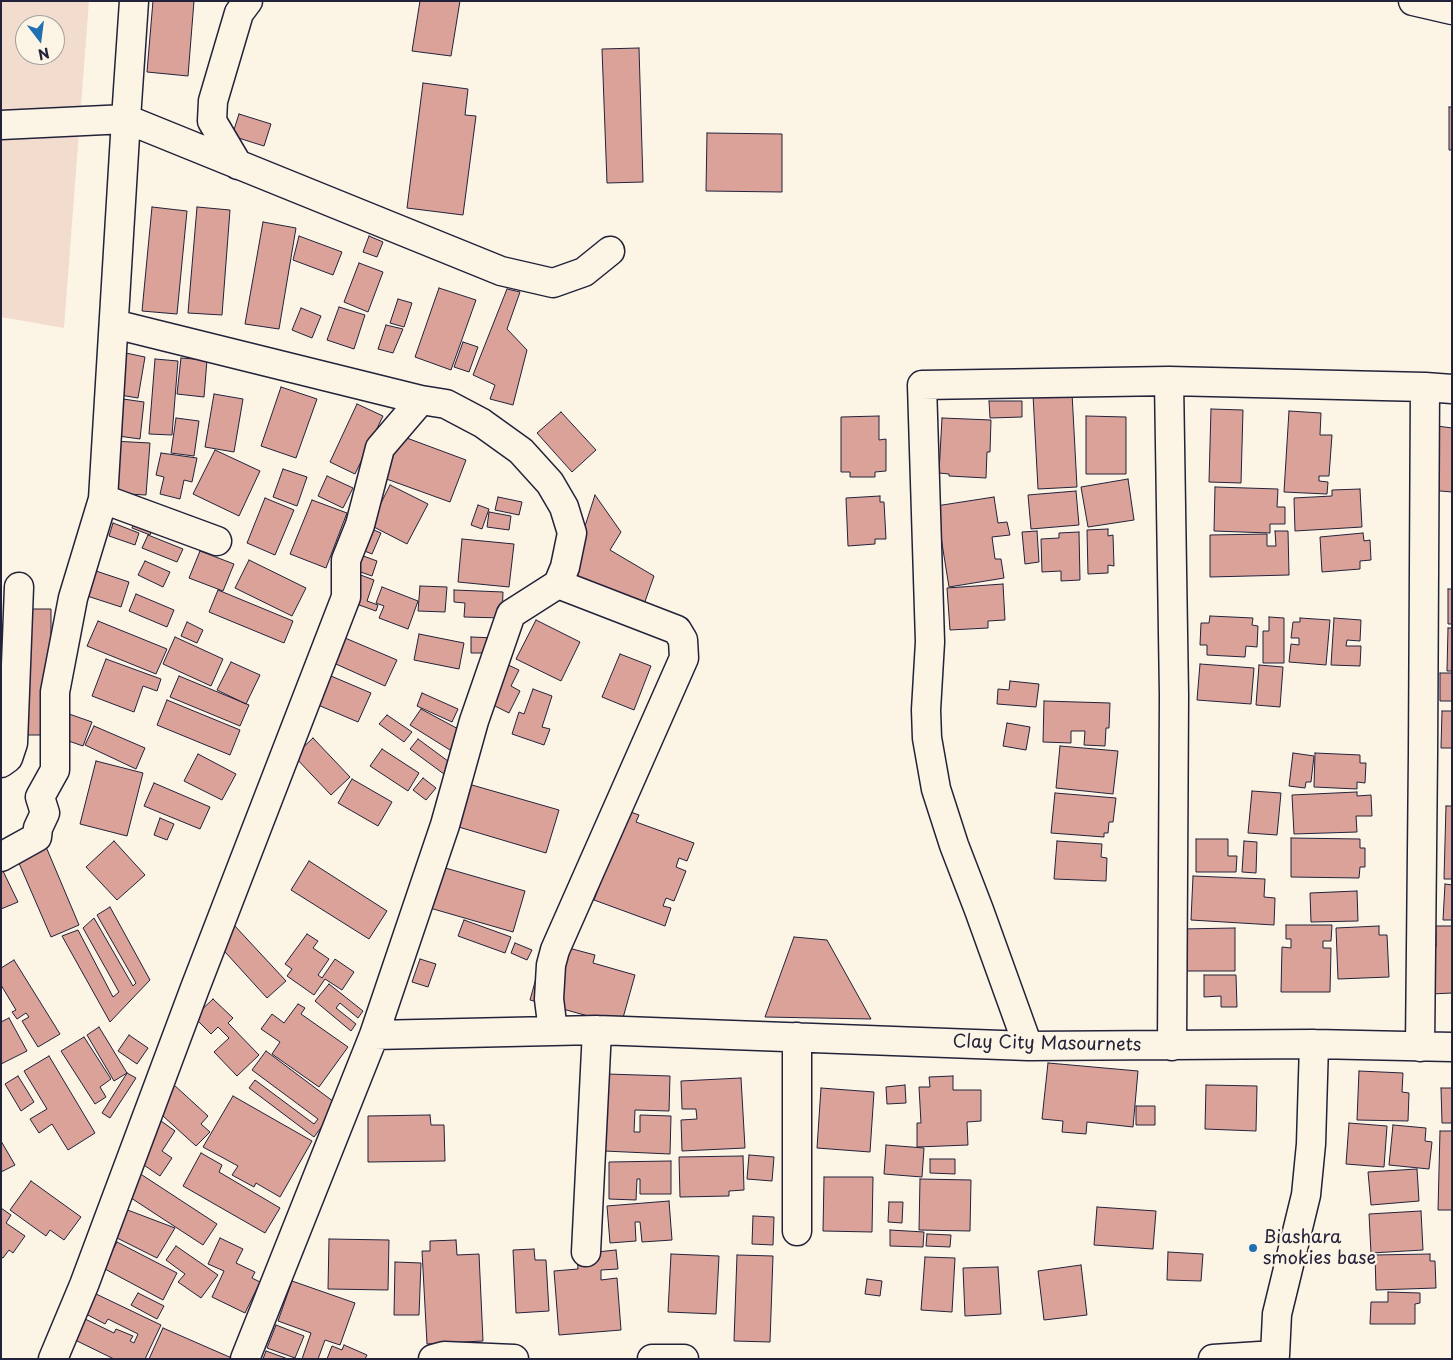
<!DOCTYPE html>
<html>
<head>
<meta charset="utf-8">
<style>
  body { margin:0 }
  #map { position:relative; width:1453px; height:1360px; overflow:hidden; background:#fcf5e5; font-family:"Playpen Sans",sans-serif }
  canvas { display:block }
  .frame { position:absolute; inset:0; border:2px solid #22223b; pointer-events:none }
  .north { position:absolute; left:15px; top:15px; width:50px; height:50px; box-sizing:border-box; background:#fcf5e5; border:1px solid #a5a1a1; border-radius:50%; rotate:165deg; font-size:14px; font-weight:700; line-height:20px; text-align:center; color:#22223b }
  .north::after { content:''; display:block; margin:auto; width:18px; height:22px; background:#1f6fb2; clip-path:polygon(50% 0,100% 100%,50% 72%,0 100%) }
</style>
</head>
<body>
<div id="map">
<canvas width="1453" height="1360"></canvas>
<div class="frame"></div>
<div class="north">N</div>
</div>
<script>
const ctx = document.querySelector('canvas').getContext('2d');
ctx.lineJoin = 'round';
function fillPath(path, color) { ctx.fillStyle = color; ctx.fill(path, 'evenodd'); }
const toPath = rows => new Path2D(rows.map(r => 'M' + r).join(''));
function stroke(path, color, width, dash) { ctx.strokeStyle = color; ctx.lineWidth = width; ctx.lineCap = dash ? 'butt' : 'round'; ctx.setLineDash(dash || []); ctx.stroke(path); }
function drawText(font, color, halo, rows, align = 'center') {
  ctx.font = font + ' "Playpen Sans",sans-serif'; ctx.lineWidth = 4.5; ctx.setLineDash([]); ctx.textBaseline = 'middle'; ctx.strokeStyle = halo; ctx.fillStyle = color; for (const [text, x, y, turn = 0] of rows) {
    ctx.save(); ctx.translate(x, y); ctx.rotate((+turn || 0) * Math.PI / 180); ctx.textAlign = isNaN(turn) ? turn : align; if (halo) ctx.strokeText(text, 0, 0); ctx.fillText(text, 0, 0); ctx.restore();
  }
}
fillPath(toPath([
  [1,1,89,1,64,328,1,317],
  [25,25,55,25,55,55,25,55]
]), '#f2dcce');
const building = toPath([
  [153,1,194,1,188,76,147,72,153,1],
  [420,1,460,1,451,56,412,51,420,1],
  [639,48,643,182,607,183,602,49,639,48],
  [423,83,468,89,465,115,476,116,463,215,407,208,423,83],
  [1449,107,1452,107,1452,150,1449,150,1449,107],
  [239,114,271,124,264,146,232,136,239,114],
  [707,133,782,134,782,192,706,191,707,133],
  [152,207,187,211,177,314,142,311,152,207],
  [197,207,230,210,222,315,188,313,197,207],
  [263,222,296,228,279,329,245,324,263,222],
  [299,236,342,252,333,275,293,260,299,236],
  [369,236,383,242,377,257,363,252,369,236],
  [359,263,383,272,368,312,344,302,359,263],
  [439,288,476,300,451,370,415,357,439,288],
  [507,289,520,292,507,329,527,350,513,405,490,399,495,385,473,375,507,289],
  [398,299,412,303,404,327,390,323,398,299],
  [339,307,365,315,354,349,327,340,339,307],
  [301,308,321,316,312,338,292,330,301,308],
  [386,325,403,329,393,353,378,349,386,325],
  [463,342,478,347,469,372,454,367,463,342],
  [121,352,145,357,138,398,114,394,121,352],
  [181,358,207,360,204,397,177,394,181,358],
  [155,359,178,361,172,435,149,434,155,359],
  [281,387,317,399,296,458,261,446,281,387],
  [1072,393,1077,487,1038,489,1033,395,1072,393],
  [214,394,243,399,234,452,205,447,214,394],
  [116,398,144,402,140,439,111,435,116,398],
  [989,401,1022,401,1022,417,990,418,989,401],
  [357,404,383,416,355,474,330,462,357,404],
  [1211,409,1243,410,1241,483,1209,482,1211,409],
  [1289,411,1321,413,1320,435,1332,435,1329,476,1319,476,1319,481,1328,482,1327,494,1284,492,1289,411],
  [561,412,596,450,572,472,537,433,561,412],
  [879,416,879,440,886,439,886,471,875,472,875,477,850,477,850,472,841,472,841,417,879,416],
  [1086,416,1126,417,1126,474,1086,474,1086,416],
  [176,418,199,421,194,456,171,453,176,418],
  [942,418,991,420,990,452,987,452,986,478,949,476,949,474,939,473,942,418],
  [1437,426,1452,428,1452,492,1429,490,1437,426],
  [396,434,466,460,450,502,381,477,396,434],
  [112,441,150,443,146,495,108,493,112,441],
  [215,450,260,471,239,516,193,494,215,450],
  [161,453,197,458,192,482,184,480,180,499,160,494,164,477,156,475,161,453],
  [283,469,307,477,297,506,273,497,283,469],
  [327,476,353,488,343,508,318,496,327,476],
  [1128,479,1134,520,1088,527,1081,487,1128,479],
  [390,485,428,504,407,544,370,525,390,485],
  [1215,487,1278,489,1277,507,1285,507,1285,524,1270,524,1270,533,1214,531,1215,487],
  [1360,489,1362,527,1295,531,1294,498,1332,496,1332,490,1360,489],
  [1076,491,1079,525,1031,529,1028,495,1076,491],
  [595,495,621,532,610,550,654,576,642,610,568,579,595,495],
  [880,496,880,502,884,502,886,539,875,539,875,544,848,546,846,498,880,496],
  [498,497,522,502,519,515,495,510,498,497],
  [994,497,998,523,1007,522,1010,535,992,537,995,559,1001,559,1004,578,949,587,936,506,994,497],
  [265,498,294,510,275,555,247,543,265,498],
  [312,500,347,513,326,568,290,554,312,500],
  [478,505,489,509,482,529,471,525,478,505],
  [489,512,511,516,509,530,487,527,489,512],
  [136,516,154,523,150,535,132,528,136,516],
  [113,523,139,533,135,545,109,536,113,523],
  [366,527,381,533,372,554,357,548,366,527],
  [1108,529,1108,536,1113,535,1114,566,1108,565,1108,573,1088,574,1087,530,1108,529],
  [1037,531,1039,562,1025,564,1022,532,1037,531],
  [1275,531,1288,531,1289,575,1210,577,1210,535,1267,534,1267,546,1276,546,1275,531],
  [1079,532,1080,580,1061,581,1061,571,1042,572,1041,539,1059,538,1059,533,1079,532],
  [1363,533,1364,541,1370,540,1371,560,1360,561,1360,569,1322,572,1320,537,1363,533],
  [148,535,183,549,177,562,142,548,148,535],
  [462,539,514,544,509,587,458,582,462,539],
  [200,551,234,564,223,591,189,578,200,551],
  [358,554,377,561,372,576,352,569,358,554],
  [249,560,306,588,292,616,235,588,249,560],
  [145,561,170,572,163,587,138,575,145,561],
  [90,569,129,582,121,607,81,594,90,569],
  [358,574,374,580,367,601,378,605,376,611,348,601,358,574],
  [1003,584,1005,620,988,621,988,628,950,630,947,588,1003,584],
  [420,586,447,587,445,612,418,611,420,586],
  [382,587,418,601,408,629,379,618,384,606,376,603,382,587],
  [1448,589,1452,589,1452,624,1448,624,1448,589],
  [218,590,293,621,284,643,209,612,218,590],
  [454,590,503,592,502,618,464,617,465,603,454,602,454,590],
  [136,594,174,610,167,627,129,611,136,594],
  [24,609,51,609,51,735,23,735,24,609],
  [1210,616,1253,618,1252,625,1258,626,1257,647,1246,646,1245,657,1207,655,1207,645,1200,645,1201,623,1209,623,1210,616],
  [1269,617,1284,618,1284,663,1263,663,1263,631,1269,631,1269,617],
  [1300,618,1330,620,1326,665,1289,662,1291,644,1299,645,1299,638,1291,638,1293,622,1300,622,1300,618],
  [1334,618,1361,620,1360,641,1347,640,1346,646,1361,646,1360,666,1331,665,1334,618],
  [536,620,580,642,561,681,516,659,536,620],
  [98,621,167,649,156,674,87,646,98,621],
  [187,622,203,630,197,643,181,636,187,622],
  [1448,628,1452,628,1452,671,1447,671,1448,628],
  [419,634,464,643,459,669,414,660,419,634],
  [338,635,397,660,385,686,327,660,338,635],
  [175,637,223,659,211,686,163,664,175,637],
  [471,637,496,638,496,653,471,653,471,637],
  [620,654,651,666,634,710,602,697,620,654],
  [106,659,161,679,157,691,143,686,134,712,92,696,106,659],
  [231,662,260,675,246,704,217,690,231,662],
  [506,664,519,670,511,686,520,691,509,713,487,702,506,664],
  [1200,664,1254,668,1251,704,1197,700,1200,664],
  [1259,665,1283,667,1280,707,1256,705,1259,665],
  [1440,673,1452,673,1452,701,1440,701,1440,673],
  [179,676,249,705,240,726,170,697,179,676],
  [331,676,371,693,358,722,318,705,331,676],
  [1010,681,1039,684,1036,707,997,704,998,689,1009,690,1010,681],
  [533,689,552,696,542,727,550,729,544,745,512,734,519,712,524,714,533,689],
  [422,693,458,709,452,722,417,706,422,693],
  [167,700,240,730,230,755,157,725,167,700],
  [1044,701,1110,703,1109,728,1106,728,1105,746,1084,745,1085,731,1071,731,1071,743,1043,742,1044,701],
  [421,709,462,731,450,750,410,725,421,709],
  [1442,711,1452,711,1452,748,1441,748,1442,711],
  [69,714,92,722,83,746,60,738,69,714],
  [387,715,412,732,404,742,379,724,387,715],
  [1007,723,1030,727,1026,750,1003,746,1007,723],
  [94,726,145,748,136,769,85,745,94,726],
  [313,738,350,777,331,795,294,756,313,738],
  [418,739,456,767,448,777,410,749,418,739],
  [1060,746,1118,751,1113,794,1056,788,1060,746],
  [382,749,419,773,408,791,370,766,382,749],
  [1293,753,1314,756,1311,782,1306,782,1305,788,1289,786,1293,753],
  [1315,753,1360,755,1360,763,1366,763,1365,783,1357,782,1357,789,1314,787,1315,753],
  [198,754,236,774,222,800,184,781,198,754],
  [96,761,143,773,127,836,80,824,96,761],
  [423,778,436,788,426,800,413,790,423,778],
  [352,779,392,802,378,826,338,803,352,779],
  [154,783,210,807,200,829,144,806,154,783],
  [465,783,559,810,546,853,452,825,465,783],
  [1252,791,1281,793,1277,835,1248,833,1252,791],
  [1357,792,1357,796,1371,795,1372,816,1356,816,1357,832,1294,834,1292,795,1357,792],
  [1055,793,1116,798,1113,822,1109,822,1108,833,1104,833,1104,837,1051,833,1055,793],
  [1446,806,1452,806,1452,879,1444,879,1446,806],
  [628,811,639,815,636,822,694,843,687,861,679,858,676,867,686,871,674,901,666,898,663,906,671,908,665,926,594,900,628,811],
  [160,818,174,824,167,840,154,835,160,818],
  [1291,838,1360,839,1360,848,1365,848,1365,867,1360,867,1359,878,1291,877,1291,838],
  [1196,839,1228,839,1228,856,1237,856,1236,872,1196,872,1196,839],
  [114,841,145,875,117,900,86,867,114,841],
  [1057,841,1102,844,1101,857,1107,858,1106,881,1054,879,1057,841],
  [1244,841,1257,842,1256,873,1242,872,1244,841],
  [44,842,79,925,51,937,15,854,44,842],
  [309,861,387,911,369,939,291,890,309,861],
  [435,865,525,891,513,932,423,906,435,865],
  [2,869,18,902,1,909,1,870,2,869],
  [1193,876,1265,879,1264,897,1275,898,1274,925,1191,920,1193,876],
  [1445,884,1452,885,1452,920,1443,920,1445,884],
  [1357,891,1358,921,1311,922,1310,893,1357,891],
  [110,907,150,980,110,1022,62,936,78,930,113,997,119,992,83,928,94,918,133,986,136,983,97,915,110,907],
  [464,920,511,937,505,953,458,936,464,920],
  [234,925,286,981,267,998,216,942,234,925],
  [1286,925,1332,925,1331,941,1323,941,1323,948,1331,948,1330,992,1281,992,1282,947,1291,948,1291,939,1286,939,1286,925],
  [1379,926,1379,935,1387,935,1389,977,1338,979,1336,928,1379,926],
  [1436,926,1452,926,1452,993,1431,994,1429,947,1436,947,1436,926],
  [1235,928,1235,971,1181,971,1181,929,1235,928],
  [307,934,318,941,313,948,329,959,318,975,322,978,335,959,354,972,342,990,325,979,314,995,287,976,292,969,285,964,307,934],
  [794,937,827,940,871,1019,765,1017,794,937],
  [546,942,595,955,593,963,635,975,621,1025,530,1000,546,942],
  [515,943,532,950,527,960,511,953,515,943],
  [420,959,436,964,428,987,412,982,420,959],
  [14,960,60,1034,38,1047,22,1021,29,1017,26,1013,17,1019,12,1012,16,1010,1,985,1,968,14,960],
  [1204,975,1236,975,1237,1007,1221,1007,1221,996,1204,997,1204,975],
  [329,984,363,1011,358,1018,340,1003,336,1008,356,1024,351,1031,315,1001,329,984],
  [213,999,233,1018,228,1023,259,1055,237,1076,214,1052,229,1038,218,1027,211,1034,194,1017,213,999],
  [298,1004,305,1008,301,1014,348,1047,319,1087,272,1054,280,1042,261,1029,272,1014,284,1023,298,1004],
  [9,1018,27,1051,1,1064,1,1022,9,1018],
  [99,1027,127,1073,114,1081,87,1035,99,1027],
  [129,1035,148,1048,137,1064,118,1051,129,1035],
  [84,1037,111,1079,100,1087,106,1097,95,1104,61,1051,84,1037],
  [266,1051,338,1105,314,1137,249,1088,255,1080,314,1124,318,1119,252,1070,266,1051],
  [49,1056,95,1133,68,1150,52,1124,39,1133,30,1119,47,1109,24,1071,49,1056],
  [1048,1063,1138,1071,1133,1127,1087,1122,1086,1134,1062,1132,1063,1121,1042,1119,1048,1063],
  [1359,1071,1403,1073,1402,1092,1409,1093,1408,1121,1357,1120,1359,1071],
  [127,1073,136,1078,110,1118,102,1113,127,1073],
  [607,1074,670,1076,669,1111,635,1110,634,1132,640,1132,640,1115,671,1116,670,1154,604,1151,607,1074],
  [18,1076,34,1102,21,1111,5,1084,18,1076],
  [953,1076,953,1090,981,1090,981,1121,967,1122,968,1145,917,1147,917,1123,921,1123,919,1087,930,1087,929,1077,953,1076],
  [741,1078,745,1148,682,1151,681,1120,697,1119,696,1109,682,1109,681,1081,741,1078],
  [173,1084,208,1116,201,1124,210,1132,196,1146,152,1106,173,1084],
  [905,1085,906,1103,887,1104,886,1087,905,1085],
  [1206,1085,1257,1086,1256,1131,1205,1129,1206,1085],
  [821,1088,874,1092,870,1152,817,1148,821,1088],
  [1441,1088,1452,1088,1452,1123,1442,1123,1441,1088],
  [233,1096,312,1141,280,1197,256,1183,254,1187,232,1175,238,1166,203,1147,233,1096],
  [1136,1106,1155,1106,1155,1125,1136,1125,1136,1106],
  [430,1115,431,1125,444,1125,445,1161,368,1162,368,1116,430,1115],
  [161,1121,175,1131,162,1151,172,1158,160,1176,135,1159,161,1121],
  [1349,1123,1387,1126,1384,1167,1346,1164,1349,1123],
  [1393,1125,1426,1128,1425,1141,1432,1142,1429,1169,1389,1165,1393,1125],
  [1440,1131,1452,1131,1452,1210,1438,1210,1440,1131],
  [1,1141,15,1165,1,1172,1,1141],
  [886,1145,924,1148,922,1177,884,1174,886,1145],
  [201,1153,222,1165,219,1172,280,1208,265,1233,183,1186,201,1153],
  [749,1155,774,1157,772,1181,747,1179,749,1155],
  [743,1156,744,1190,729,1191,729,1196,680,1197,679,1157,743,1156],
  [930,1159,955,1159,955,1174,930,1173,930,1159],
  [671,1161,671,1194,640,1194,640,1179,637,1179,636,1200,609,1199,609,1162,671,1161],
  [1417,1169,1419,1201,1371,1205,1368,1172,1417,1169],
  [139,1173,217,1224,203,1245,128,1196,139,1173],
  [824,1177,873,1177,872,1232,823,1231,824,1177],
  [920,1179,971,1180,970,1231,919,1230,920,1179],
  [31,1181,81,1217,64,1240,50,1230,46,1236,10,1210,31,1181],
  [669,1201,672,1240,642,1242,640,1222,635,1222,636,1241,610,1243,607,1206,669,1201],
  [889,1202,903,1202,902,1223,888,1222,889,1202],
  [1097,1207,1156,1211,1153,1249,1094,1245,1097,1207],
  [1,1208,11,1215,6,1223,25,1236,13,1253,9,1250,3,1258,1,1257,1,1208],
  [125,1209,175,1228,157,1258,113,1236,125,1209],
  [1421,1211,1423,1250,1371,1253,1369,1214,1421,1211],
  [753,1216,774,1217,773,1245,752,1244,753,1216],
  [890,1230,924,1232,923,1247,890,1246,890,1230],
  [927,1234,951,1235,950,1247,926,1246,927,1234],
  [220,1238,243,1249,236,1263,255,1272,252,1278,260,1282,245,1313,212,1297,224,1271,208,1264,220,1238],
  [329,1239,389,1240,388,1290,328,1289,329,1239],
  [456,1240,457,1255,479,1254,483,1341,427,1344,422,1251,430,1251,430,1241,456,1240],
  [117,1242,177,1273,163,1300,103,1268,117,1242],
  [176,1246,218,1275,201,1298,178,1282,185,1274,166,1260,176,1246],
  [534,1249,535,1260,546,1260,549,1311,516,1313,513,1250,534,1249],
  [616,1250,618,1269,601,1270,601,1280,617,1278,621,1330,559,1335,554,1271,578,1269,577,1254,616,1250],
  [1168,1252,1203,1254,1201,1281,1167,1280,1168,1252],
  [671,1254,719,1256,716,1314,668,1312,671,1254],
  [1430,1254,1430,1261,1435,1261,1436,1288,1376,1290,1375,1255,1430,1254],
  [737,1255,773,1256,770,1342,734,1341,737,1255],
  [925,1257,955,1258,952,1312,921,1310,925,1257],
  [395,1262,421,1263,419,1315,394,1315,395,1262],
  [1081,1265,1087,1315,1044,1320,1038,1271,1081,1265],
  [998,1267,1001,1314,965,1316,963,1268,998,1267],
  [867,1279,882,1281,880,1296,865,1294,867,1279],
  [292,1281,355,1303,340,1345,325,1340,318,1359,302,1359,311,1333,278,1321,292,1281],
  [1388,1292,1420,1293,1420,1303,1415,1304,1415,1324,1370,1324,1371,1302,1388,1302,1388,1292],
  [94,1293,161,1325,145,1359,114,1359,73,1339,83,1318,114,1333,116,1329,133,1336,130,1341,134,1343,138,1334,108,1319,105,1324,84,1313,94,1293],
  [138,1293,164,1306,157,1319,131,1305,138,1293],
  [276,1325,304,1336,295,1358,267,1348,276,1325],
  [163,1328,234,1359,149,1359,163,1328],
  [344,1345,367,1355,365,1359,327,1359,332,1346,342,1350,344,1345],
  [266,1351,288,1359,263,1359,266,1351]
]);
fillPath(building, '#dba29a');
stroke(building, '#22223b', 1);
const minor = toPath([
  [1413,1,1452,10],
  [1,125,126,119,501,271,553,283,584,272,610,251],
  [238,165,212,121,213,101,239,13,248,1],
  [114,324,421,400,446,404,482,423,521,451,550,483,564,507,572,533,565,567,558,584,511,614,474,721,445,825,374,1035,245,1359],
  [1169,381,1174,696,1172,1046],
  [103,499,217,541],
  [1,763,8,758,13,743,19,587],
  [1,857,37,837,38,828,45,813,40,797,55,770,55,692,73,598,103,499,126,119,134,1],
  [553,1031,549,999,551,965,555,950,684,658,683,640,677,630,558,584],
  [374,1035,597,1030,1028,1046,1314,1044,1452,1047],
  [797,1037,797,1231],
  [1028,1046,979,910,954,845,936,789,927,738,926,710,930,642,922,385,1169,381,1425,387,1452,389],
  [1420,1047,1423,754,1425,387],
  [586,1252,597,1030],
  [53,1359,84,1285,195,988,346,597,346,560,360,525,380,448,421,400],
  [433,1359,444,1356,514,1359],
  [652,1359,684,1359],
  [1213,1359,1275,1355,1277,1314,1306,1195,1311,1144,1314,1044]
]);
stroke(minor, '#22223b', 31);
stroke(minor, '#fcf5e5', 28);
for (const [x, y, r, color] of [
  [1253,1248,5,"#1f6fb2"]
]) { const dot = new Path2D(); dot.arc(x, y, r, 0, 2 * Math.PI); ctx.fillStyle = color; ctx.fill(dot); stroke(dot, '#fcf5e5', 2); }
drawText('18px', '#22223b', '#fcf5e5', [
  ["Clay City Masournets",1047,1044,1]
]);
drawText('18px', '#22223b', '#fcf5e5', [
  ["Biashara",1263,1238],
  ["smokies base",1263,1259]
], 'left');
</script>
</body>
</html>
